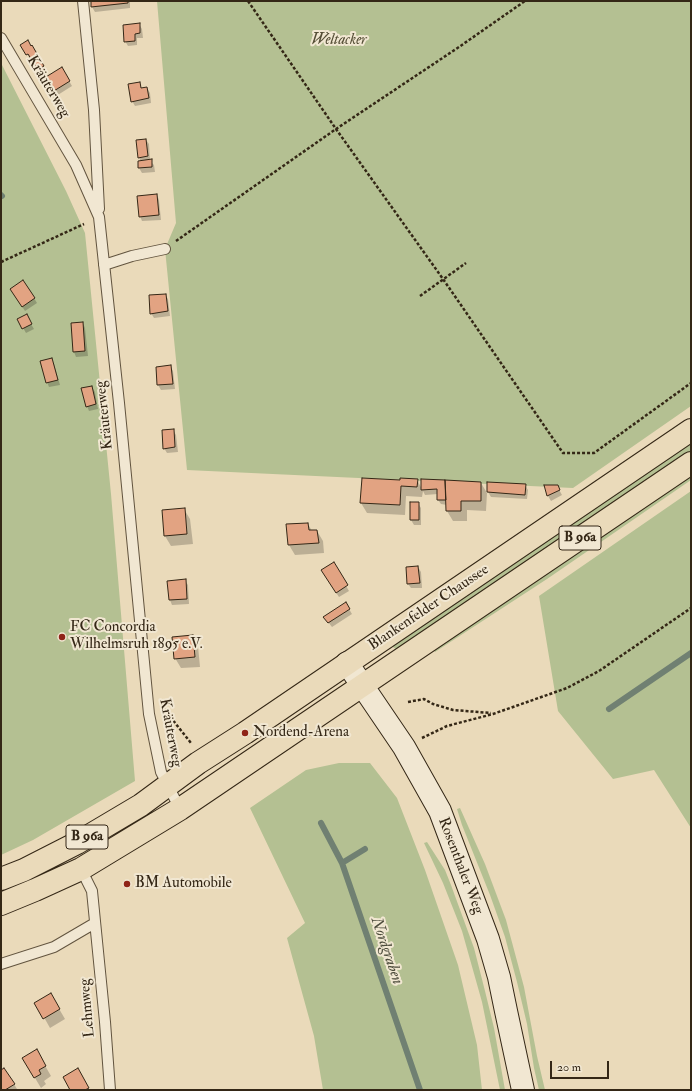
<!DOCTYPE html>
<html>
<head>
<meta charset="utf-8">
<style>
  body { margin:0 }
  #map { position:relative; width:692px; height:1091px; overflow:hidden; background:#eadaba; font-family:"IM FELL Double Pica",serif }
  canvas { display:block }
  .frame { position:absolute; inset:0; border:2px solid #342716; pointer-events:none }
  .scale { position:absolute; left:550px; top:1061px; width:59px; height:18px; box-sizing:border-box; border:2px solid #342716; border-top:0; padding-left:5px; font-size:12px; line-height:14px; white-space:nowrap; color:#342716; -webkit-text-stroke:3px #f1e7d2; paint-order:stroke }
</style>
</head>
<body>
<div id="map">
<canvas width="692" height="1091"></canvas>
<div class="frame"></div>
<div class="scale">20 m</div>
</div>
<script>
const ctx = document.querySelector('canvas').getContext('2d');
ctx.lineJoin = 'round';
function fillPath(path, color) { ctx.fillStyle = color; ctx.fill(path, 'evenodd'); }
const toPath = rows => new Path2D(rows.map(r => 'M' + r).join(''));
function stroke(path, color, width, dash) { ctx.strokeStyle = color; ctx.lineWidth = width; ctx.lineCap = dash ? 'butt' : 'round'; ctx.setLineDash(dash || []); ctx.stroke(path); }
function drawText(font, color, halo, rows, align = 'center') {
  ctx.font = font + ' "IM FELL Double Pica",serif'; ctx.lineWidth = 4; ctx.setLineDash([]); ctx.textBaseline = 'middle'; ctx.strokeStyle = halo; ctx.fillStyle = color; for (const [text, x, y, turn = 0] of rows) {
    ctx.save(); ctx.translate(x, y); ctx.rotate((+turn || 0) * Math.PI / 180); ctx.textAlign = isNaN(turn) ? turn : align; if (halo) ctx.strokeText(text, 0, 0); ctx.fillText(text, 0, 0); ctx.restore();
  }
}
fillPath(toPath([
  [157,1,691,1,691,406,573,488,187,470,165,249,176,223],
  [1,63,66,191,85,233,111,494,135,781,33,840,1,855],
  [691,442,691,451,397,650,393,647,392,644],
  [691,475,691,480,547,579,435,652,432,648],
  [691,491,691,828,654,770,613,779,558,711,539,596],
  [339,763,370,763,397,798,425,870,458,965,477,1045,482,1090,323,1090,314,1036,287,938,305,923,250,808,306,770],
  [460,808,485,864,506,920,524,987,537,1056,545,1090,539,1090,534,1068,527,1024,517,982,505,937,490,895,462,825,457,809],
  [427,842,445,870,451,885,474,948,485,991,494,1028,505,1090,500,1090,482,1002,462,931,443,883,424,843]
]), '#b4c092');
fillPath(toPath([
  [92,1,130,1,130,8,95,12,92,7],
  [139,24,142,29,143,38,137,38,137,45,128,46,125,41],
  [22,45,31,47,32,46,46,71,41,74,32,58,30,59],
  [62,69,72,86,53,98,43,81],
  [139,83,142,89,147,88,150,93,151,103,135,106,132,101],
  [146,140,149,144,150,161,154,165,155,172,142,173,139,168,139,162,141,162,139,157],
  [157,195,159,200,161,220,142,221,140,216],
  [14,294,34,298,37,303,25,311],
  [165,295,168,299,170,316,154,318,151,313],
  [26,316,34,329,26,333,18,319],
  [83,323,85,328,88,356,76,357,74,352],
  [52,360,54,364,60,385,49,387,47,382],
  [170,366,173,371,175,389,161,390,158,385,157,367],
  [92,387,95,392,98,409,89,411,87,406],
  [173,430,176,435,178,452,167,453,164,448],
  [417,480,422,489,481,483,487,493,486,511,467,510,467,521,453,521,447,511,447,505,441,504,438,500,438,494,425,495,423,491,422,497,406,496,405,515,367,513,361,503,401,481],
  [525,485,528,490,527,499,491,497,488,492],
  [546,486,557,486,562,495,551,501,548,496],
  [418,503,421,508,421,525,414,525,411,520],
  [184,509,190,519,193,544,171,546,165,536],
  [308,524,312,531,317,531,323,541,324,553,295,555,289,545],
  [333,564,349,591,339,597,325,576],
  [418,567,421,572,422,588,411,588,408,584],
  [185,581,188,585,189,604,172,605,170,600,168,582],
  [346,604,352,614,332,627,328,622],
  [192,636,198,646,200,667,181,668,175,658],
  [51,995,65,1019,50,1028,36,1003],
  [36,1050,51,1076,44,1081,46,1084,41,1088,23,1058],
  [1,1071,14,1084,17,1089,15,1090,4,1090,1,1086]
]), '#0003');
stroke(toPath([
  [1,195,2,196],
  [609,709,691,653],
  [321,823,342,863,420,1090],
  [342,863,365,849]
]), '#708072', 6);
const building = toPath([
  [91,1,128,1,128,3,91,7,91,1],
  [140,23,140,33,135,34,135,41,124,42,123,25,140,23],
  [28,40,31,46,32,45,44,66,38,70,28,54,26,55,20,45,28,40],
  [62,67,70,81,49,94,41,80,62,67],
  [140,82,141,88,147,87,149,98,131,102,128,84,140,82],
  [146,139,148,156,138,158,136,140,146,139],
  [152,159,152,167,138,168,138,161,152,159],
  [157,194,159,215,139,217,137,196,157,194],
  [23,280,35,298,22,307,10,289,23,280],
  [166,294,168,311,150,314,149,295,166,294],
  [27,314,32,324,22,329,17,319,27,314],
  [83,322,85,351,73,352,71,323,83,322],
  [52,358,58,380,46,383,40,361,52,358],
  [171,365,173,384,157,385,156,367,171,365],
  [92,386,96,404,86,407,81,388,92,386],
  [174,429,175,447,163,449,162,430,174,429],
  [362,478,400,480,400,478,418,479,417,487,401,486,400,505,360,503,362,478],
  [421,479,445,480,446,500,437,500,437,489,421,490,421,479],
  [445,480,481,482,481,501,461,501,461,511,446,511,445,480],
  [487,482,526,484,525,495,487,492,487,482],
  [544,485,558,485,560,490,547,496,544,485],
  [410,502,419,502,419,520,410,520,410,502],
  [185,508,187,534,164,536,162,510,185,508],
  [308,523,309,530,317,530,319,543,288,545,286,524,308,523],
  [334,562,348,585,336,593,321,570,334,562],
  [418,566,420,583,407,584,406,567,418,566],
  [186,579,187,599,169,600,167,581,186,579],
  [346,602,350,609,328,623,323,617,346,602],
  [193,635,195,657,174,659,172,637,193,635],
  [51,993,60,1009,43,1019,34,1003,51,993],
  [37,1049,46,1066,39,1070,41,1074,34,1078,22,1058,37,1049],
  [4,1068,15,1084,5,1090,2,1090,1,1088,1,1070,4,1068],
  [78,1068,89,1088,85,1090,70,1090,63,1077,78,1068]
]);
fillPath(building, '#e2a382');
stroke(building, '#342716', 1);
const lane = toPath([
  [83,1,94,110,99,209],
  [1,38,76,165,99,217,119,403,149,714,161,772,180,809],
  [104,265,132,256,165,249],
  [81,869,92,891,105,1022,110,1090],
  [1,964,54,947,95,923]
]);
const secondary = toPath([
  [347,663,404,747,440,811,488,939,499,977,506,1011,523,1090]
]);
const primary = toPath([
  [1,879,24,870,77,843,141,805,198,763,245,733,691,430],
  [1,904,35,890,81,869,180,809,691,463]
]);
stroke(lane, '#62543f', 12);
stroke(secondary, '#342716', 24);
stroke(primary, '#342716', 24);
stroke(toPath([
  [248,1,336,129,443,279,563,453,594,453,691,383],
  [176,241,336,129,459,47,525,1],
  [1,262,84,224],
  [420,296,466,263],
  [408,702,424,699,433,704,453,710,491,713],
  [164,709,191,743],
  [422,738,447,726,493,714,567,688,599,671,691,608]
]), '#342716', 2.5, [3, 2]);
stroke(lane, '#f1e7d2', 10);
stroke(secondary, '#f1e7d2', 22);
stroke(primary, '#eadaba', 22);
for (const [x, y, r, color] of [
  [62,637,4,"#8f2418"],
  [245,733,4,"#8f2418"],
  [127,884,4,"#8f2418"]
]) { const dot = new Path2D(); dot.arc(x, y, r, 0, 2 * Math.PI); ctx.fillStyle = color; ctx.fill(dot); stroke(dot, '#f1e7d2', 1.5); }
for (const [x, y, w] of [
  [580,538,42],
  [87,837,42]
]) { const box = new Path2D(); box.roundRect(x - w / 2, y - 12, w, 24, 3); ctx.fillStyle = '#f1e7d2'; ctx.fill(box); stroke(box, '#342716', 1); }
drawText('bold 14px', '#342716', null, [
  ["B 96a",580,538],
  ["B 96a",87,837]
]);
drawText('italic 15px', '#544d35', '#f1e7d2', [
  ["Weltacker",339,41]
]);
drawText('15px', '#342716', '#f1e7d2', [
  ["Kräuterweg",48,87,59],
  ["Kräuterweg",105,415,-96],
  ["Blankenfelder Chaussee",429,608,-34],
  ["Kräuterweg",170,733,79],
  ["Rosenthaler Weg",460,866,69],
  ["Lehmweg",88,1008,-95]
]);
drawText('15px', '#342716', '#f1e7d2', [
  ["FC Concordia",70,628],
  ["Wilhelmsruh 1895 e.V.",70,645],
  ["Nordend-Arena",253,733],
  ["BM Automobile",135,884]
], 'left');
drawText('italic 16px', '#4d4c3c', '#f1e7d2', [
  ["Nordgraben",386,951,71]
]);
</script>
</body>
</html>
